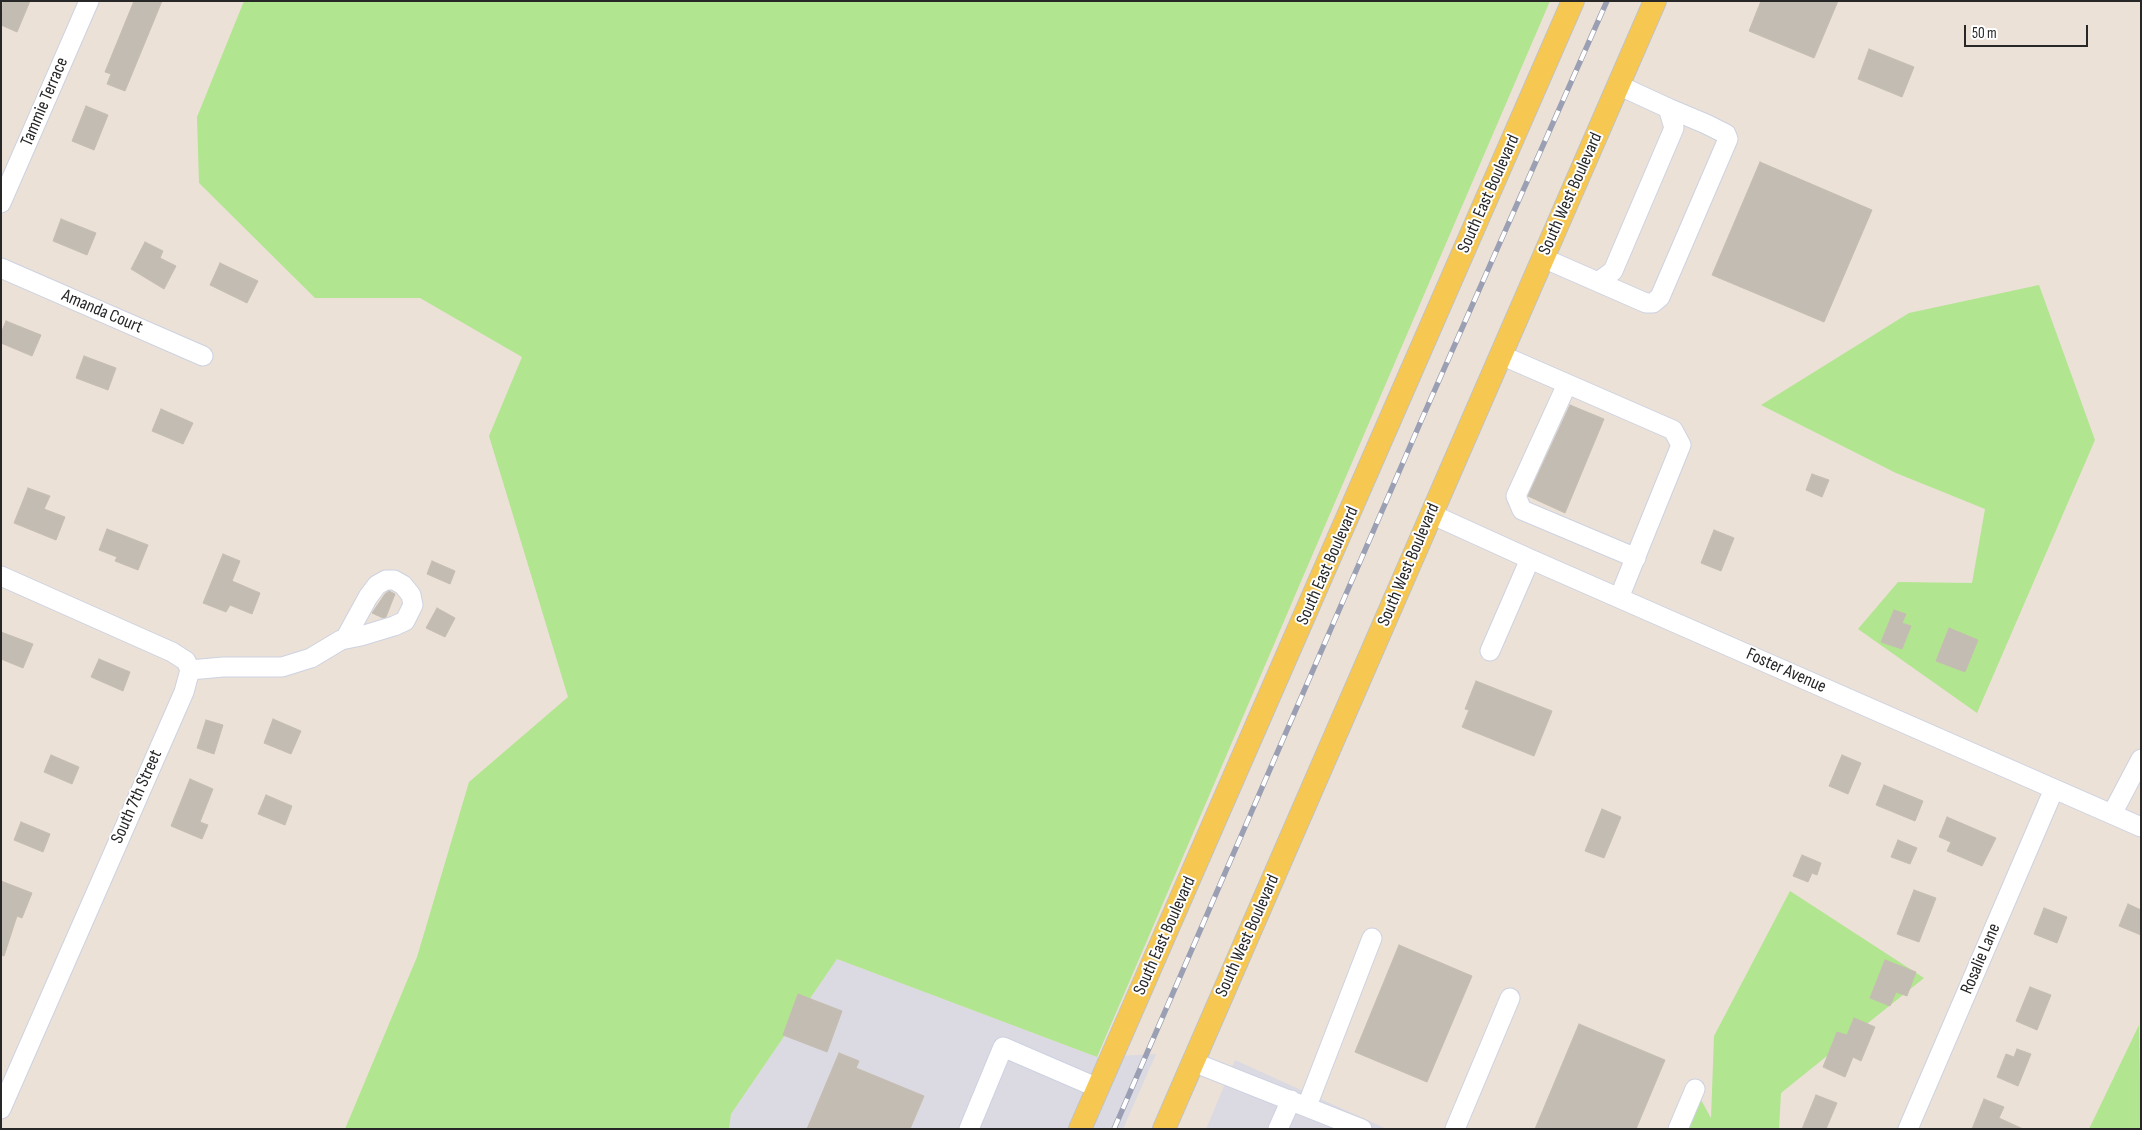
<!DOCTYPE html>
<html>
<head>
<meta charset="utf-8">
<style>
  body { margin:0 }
  #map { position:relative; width:2142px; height:1130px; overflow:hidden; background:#ebe1d7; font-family:"Sofia Sans Condensed",sans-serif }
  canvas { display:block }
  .frame { position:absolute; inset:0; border:2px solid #272727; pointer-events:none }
  .scale { position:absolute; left:1964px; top:25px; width:124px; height:22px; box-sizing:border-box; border:2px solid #272727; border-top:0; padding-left:6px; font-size:15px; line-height:18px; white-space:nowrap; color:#272727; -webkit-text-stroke:4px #fff; paint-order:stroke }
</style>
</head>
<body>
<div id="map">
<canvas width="2142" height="1130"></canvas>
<div class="frame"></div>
<div class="scale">50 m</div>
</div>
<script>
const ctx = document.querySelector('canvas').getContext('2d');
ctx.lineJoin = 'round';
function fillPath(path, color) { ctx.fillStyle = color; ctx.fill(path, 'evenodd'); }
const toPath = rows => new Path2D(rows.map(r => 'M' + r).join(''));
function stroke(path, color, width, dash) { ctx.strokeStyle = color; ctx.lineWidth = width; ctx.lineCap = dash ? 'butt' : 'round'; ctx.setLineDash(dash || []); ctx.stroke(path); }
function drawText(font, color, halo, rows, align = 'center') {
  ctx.font = font + ' "Sofia Sans Condensed",sans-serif'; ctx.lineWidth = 4; ctx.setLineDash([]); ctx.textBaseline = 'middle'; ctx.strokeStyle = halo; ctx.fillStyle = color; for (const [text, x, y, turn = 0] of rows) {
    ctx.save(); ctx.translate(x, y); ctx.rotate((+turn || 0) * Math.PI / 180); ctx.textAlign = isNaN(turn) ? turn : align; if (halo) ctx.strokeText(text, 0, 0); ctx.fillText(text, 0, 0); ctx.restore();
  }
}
fillPath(toPath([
  [837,959,1097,1057,1156,1054,1123,1129,729,1129,731,1114],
  [1235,1060,1387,1129,1206,1129]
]), '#dbd9e2');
fillPath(toPath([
  [244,1,1550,1,1097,1057,837,959,731,1114,729,1129,345,1129,417,957,469,782,568,697,489,436,522,357,420,298,315,298,199,183,197,117],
  [2039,285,2095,440,1977,713,1858,629,1898,582,1972,583,1985,509,1896,473,1761,405,1909,313],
  [1790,891,1924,978,1781,1093,1779,1129,1681,1129,1695,1089,1711,1118,1714,1036],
  [2139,1025,2141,1129,2089,1129]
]), '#b2e590');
const building = toPath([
  [3,1,30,1,17,32,1,25,3,1],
  [134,1,162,1,125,91,107,84,111,74,105,72,134,1],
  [1761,1,1838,1,1814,58,1749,31,1761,1],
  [1869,49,1914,67,1902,97,1858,79,1869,49],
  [86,106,108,115,94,150,72,141,86,106],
  [1760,162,1872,210,1824,322,1712,275,1760,162],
  [61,219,96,233,87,255,53,241,61,219],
  [145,242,163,251,160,258,176,266,164,289,131,269,145,242],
  [220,263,258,281,247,303,210,285,220,263],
  [6,321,41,335,32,356,1,343,1,333,6,321],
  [84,356,116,368,108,390,76,378,84,356],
  [1570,405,1604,419,1565,513,1528,496,1570,405],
  [161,409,193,423,183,444,152,431,161,409],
  [1812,474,1829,480,1822,497,1806,490,1812,474],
  [28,488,50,496,44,509,65,517,56,540,14,523,28,488],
  [107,529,148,545,138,570,115,561,117,557,99,550,107,529],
  [1714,530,1734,538,1721,571,1701,563,1714,530],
  [223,554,240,561,232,581,260,593,252,614,230,605,226,612,203,603,223,554],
  [432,561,455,571,450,584,427,574,432,561],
  [389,591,395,594,386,617,383,618,372,613,385,594,389,591],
  [437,608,455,618,445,637,426,628,437,608],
  [1894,610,1906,614,1902,623,1911,626,1902,649,1881,642,1894,610],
  [1949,628,1978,640,1965,672,1936,661,1949,628],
  [1,632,33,644,23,668,1,659,1,632],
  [99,659,130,672,123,691,91,677,99,659],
  [1476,681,1552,711,1534,756,1462,727,1469,710,1465,709,1476,681],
  [273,719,301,731,291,754,264,743,273,719],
  [206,720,223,725,214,754,197,748,206,720],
  [51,755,79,767,72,784,44,772,51,755],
  [1842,755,1861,763,1848,794,1829,786,1842,755],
  [190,779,213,789,200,822,208,825,202,839,171,826,190,779],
  [1884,785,1923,801,1915,821,1876,805,1884,785],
  [266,795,292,806,285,825,258,814,266,795],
  [1602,809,1621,817,1604,858,1585,851,1602,809],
  [1947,817,1996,838,1982,866,1947,851,1951,842,1939,837,1947,817],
  [21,822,50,834,43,852,14,840,21,822],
  [1898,840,1917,848,1910,864,1891,857,1898,840],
  [1802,855,1821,863,1817,875,1812,873,1808,882,1793,876,1802,855],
  [1,881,32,893,22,918,17,916,4,956,1,955,1,881],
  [1914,890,1936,898,1919,942,1897,934,1914,890],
  [2128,904,2141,910,2141,935,2119,926,2128,904],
  [2044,908,2067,917,2057,943,2034,934,2044,908],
  [1399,945,1472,976,1427,1082,1355,1052,1399,945],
  [1885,960,1916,972,1907,996,1896,992,1890,1006,1870,998,1885,960],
  [2030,987,2051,995,2037,1030,2016,1021,2030,987],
  [798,994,842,1011,827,1052,783,1035,798,994],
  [1854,1018,1875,1027,1861,1061,1853,1057,1845,1077,1823,1067,1837,1032,1847,1035,1854,1018],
  [1579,1024,1665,1060,1636,1129,1535,1129,1579,1024],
  [2017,1049,2031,1054,2018,1086,1997,1077,2006,1054,2014,1057,2017,1049],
  [839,1053,859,1061,856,1068,924,1096,910,1129,807,1129,839,1053],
  [1816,1095,1837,1103,1826,1129,1802,1129,1816,1095],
  [1984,1099,2004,1107,1999,1118,2023,1129,1972,1129,1984,1099]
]);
fillPath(building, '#c2bcb3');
stroke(building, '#c6bdb1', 1);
const minor = toPath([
  [1,203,89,1],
  [1543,258,1598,282,1613,271,1674,128,1668,108,1618,85],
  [1,268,203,356],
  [1598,282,1646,303,1653,303,1660,297,1728,139,1726,134,1706,124,1668,108],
  [1501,355,1673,430,1681,445,1619,598],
  [1567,384,1516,496,1522,510,1636,558],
  [1431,514,1530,559,2141,827],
  [1,576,172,652,186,661,190,670,184,692,1,1109],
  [1490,651,1530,559],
  [190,670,223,667,282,667,311,658,341,640,361,636,394,626,405,621,413,605,411,595,403,585,394,580,386,580,377,585,368,597,345,639],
  [2112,814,2141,759],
  [1193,1062,1362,1129],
  [1307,1106,1372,938],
  [969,1129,1003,1047,1098,1088],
  [1278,1129,1291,1100],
  [1455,1129,1510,998],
  [1678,1129,1695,1089],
  [1908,1129,2054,789]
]);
const major = toPath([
  [1080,1129,1573,1],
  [1164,1129,1655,1]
]);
stroke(minor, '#cdd2e1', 21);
stroke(major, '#c3c3c3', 24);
stroke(minor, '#fff', 19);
stroke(major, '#f6c751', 22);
const rail = toPath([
  [1114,1129,1421,421,1607,1]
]);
stroke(rail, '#9a9fb3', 5.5);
stroke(rail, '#fff', 4, [11]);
drawText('18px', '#272727', '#fff', [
  ["Tammie Terrace",45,102,-67],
  ["South East Boulevard",1489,194,-66],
  ["South West Boulevard",1571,194,-66],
  ["Amanda Court",102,312,23],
  ["South West Boulevard",1409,565,-67],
  ["South East Boulevard",1328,566,-66],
  ["Foster Avenue",1786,671,24],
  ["South 7th Street",137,797,-66],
  ["South East Boulevard",1165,936,-66],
  ["South West Boulevard",1248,936,-66],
  ["Rosalie Lane",1981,959,-67]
]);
</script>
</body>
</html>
